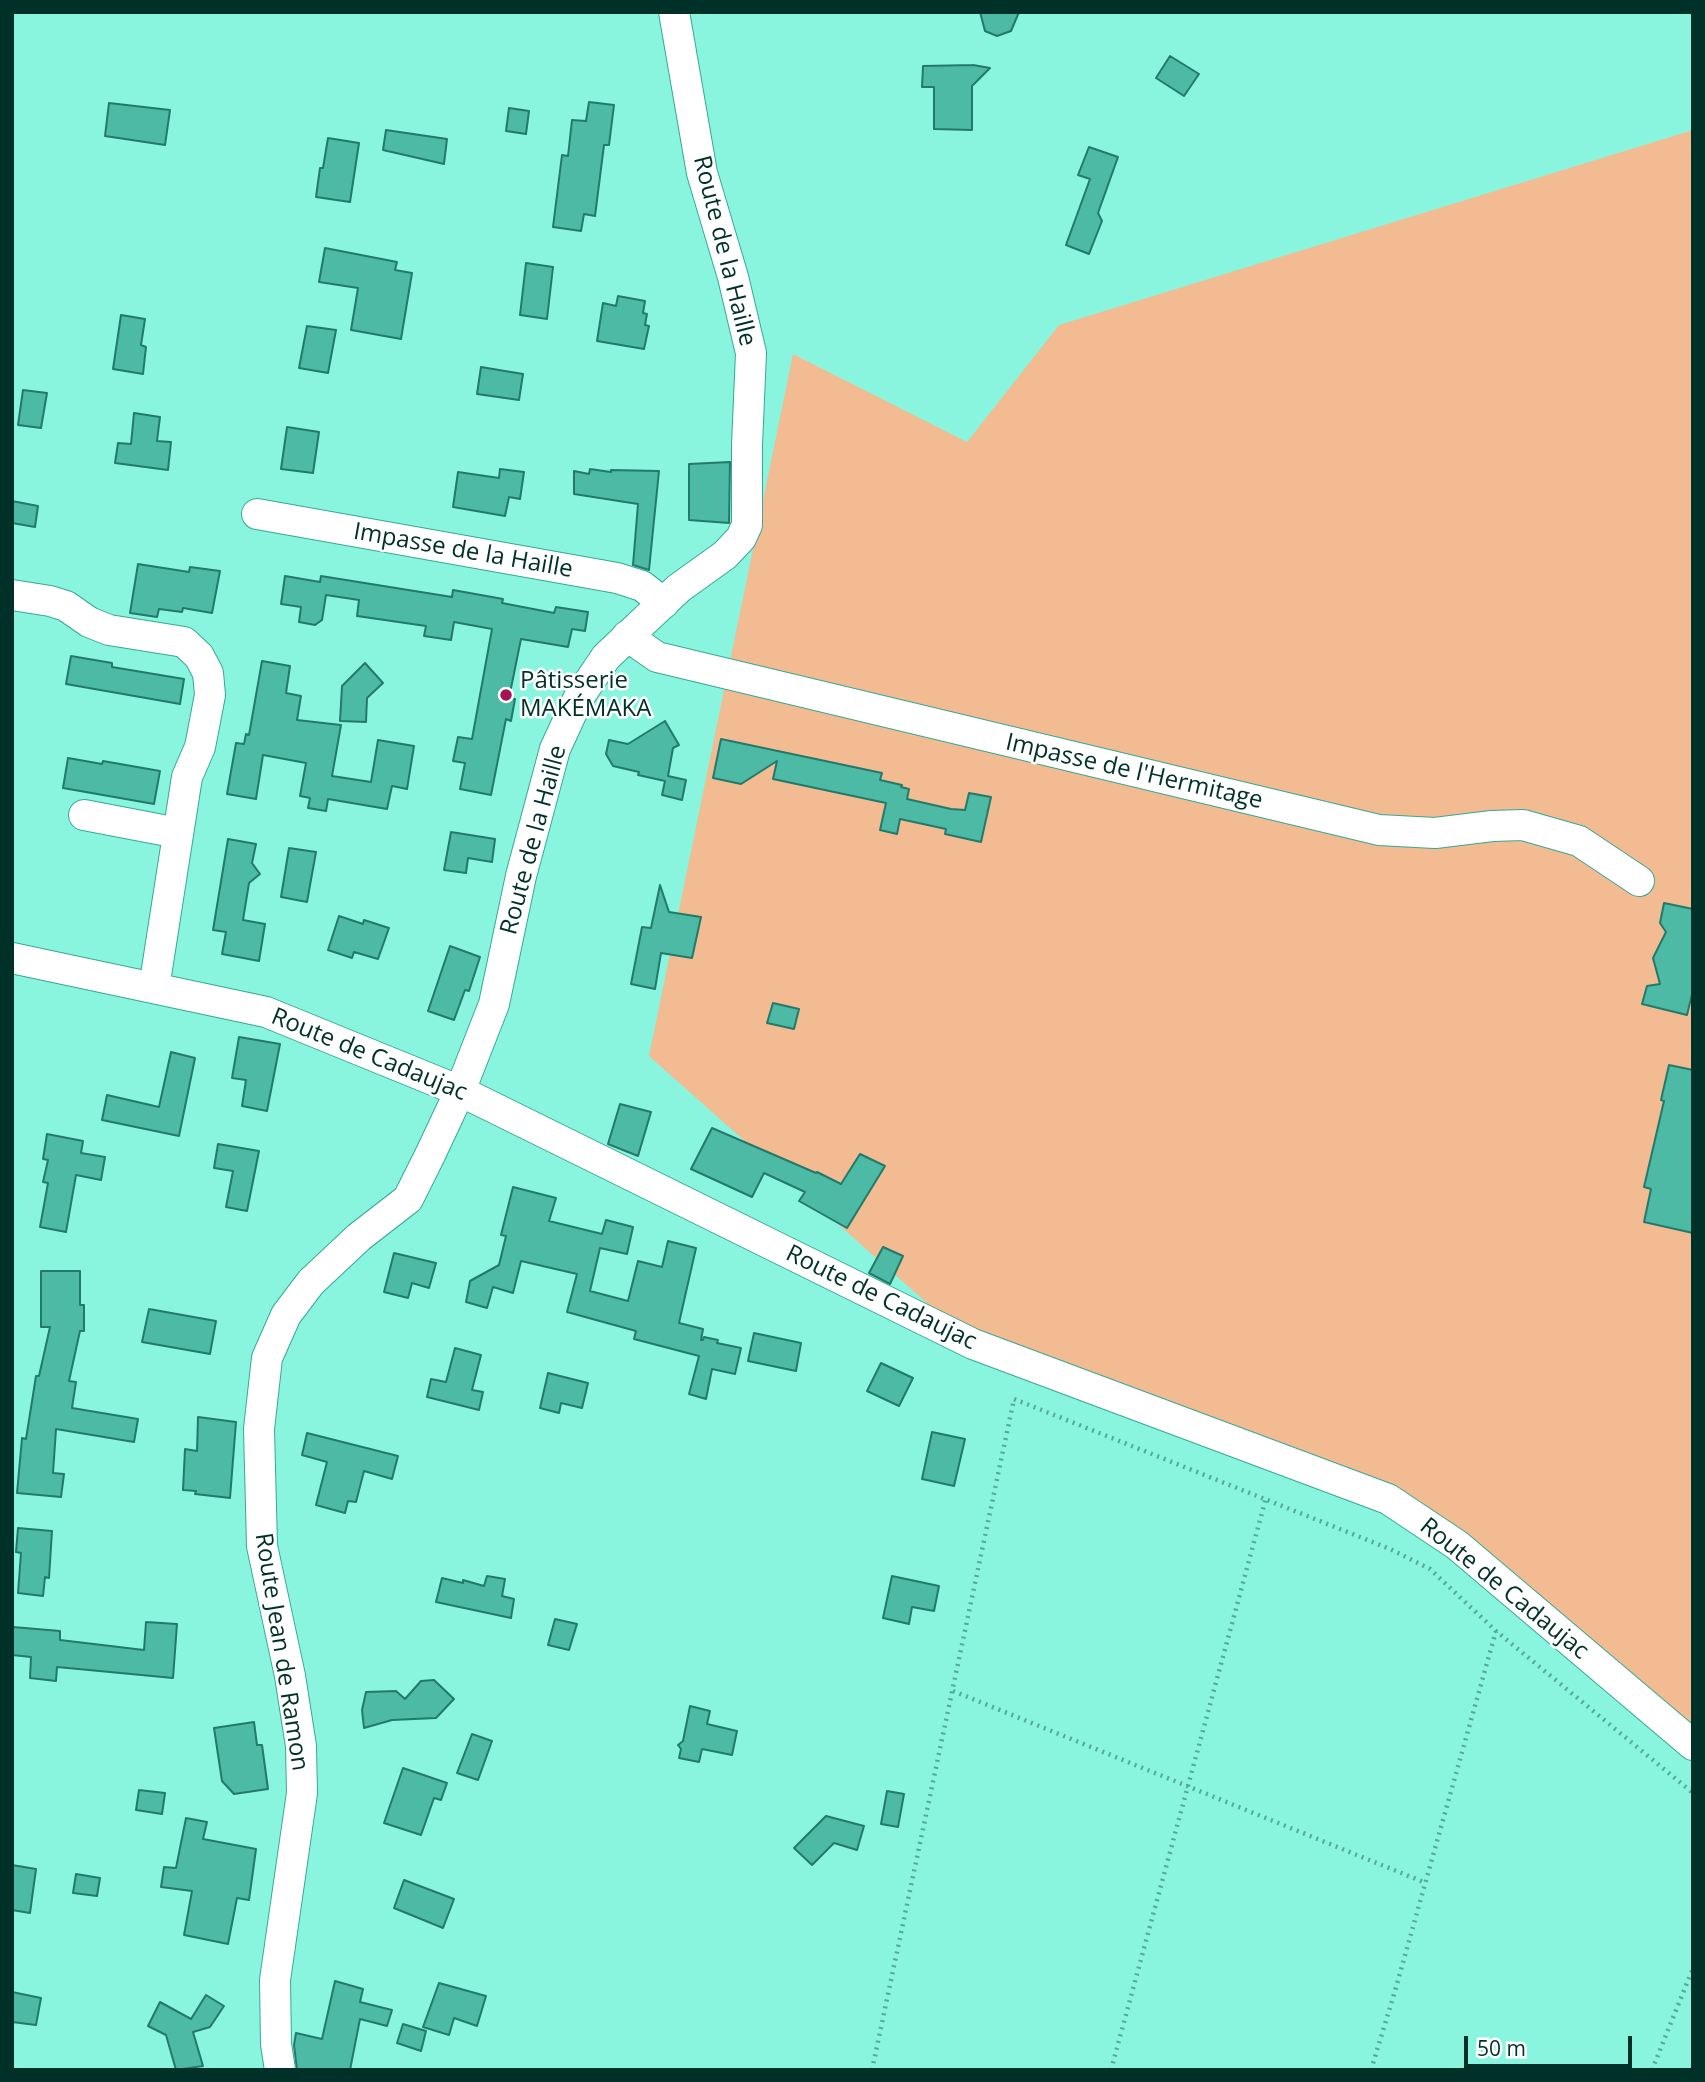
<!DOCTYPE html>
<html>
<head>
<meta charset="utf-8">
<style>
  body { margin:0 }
  #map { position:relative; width:1705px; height:2082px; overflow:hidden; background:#8af5df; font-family:"Open Sans",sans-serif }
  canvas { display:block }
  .frame { position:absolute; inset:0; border:14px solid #003129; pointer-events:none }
  .scale { position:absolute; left:1464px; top:2036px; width:168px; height:32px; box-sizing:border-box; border:4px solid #003129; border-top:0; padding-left:9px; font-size:21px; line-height:24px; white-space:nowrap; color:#003129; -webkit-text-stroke:5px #fff; paint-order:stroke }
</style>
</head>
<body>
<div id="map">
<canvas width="1705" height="2082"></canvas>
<div class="frame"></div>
<div class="scale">50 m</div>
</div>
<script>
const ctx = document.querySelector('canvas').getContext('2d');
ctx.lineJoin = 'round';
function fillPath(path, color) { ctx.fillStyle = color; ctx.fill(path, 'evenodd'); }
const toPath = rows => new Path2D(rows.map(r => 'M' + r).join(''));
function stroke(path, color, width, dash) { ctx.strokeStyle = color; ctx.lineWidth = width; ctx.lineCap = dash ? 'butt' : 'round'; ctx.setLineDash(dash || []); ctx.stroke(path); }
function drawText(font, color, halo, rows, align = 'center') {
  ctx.font = font + ' "Open Sans",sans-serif'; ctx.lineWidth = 5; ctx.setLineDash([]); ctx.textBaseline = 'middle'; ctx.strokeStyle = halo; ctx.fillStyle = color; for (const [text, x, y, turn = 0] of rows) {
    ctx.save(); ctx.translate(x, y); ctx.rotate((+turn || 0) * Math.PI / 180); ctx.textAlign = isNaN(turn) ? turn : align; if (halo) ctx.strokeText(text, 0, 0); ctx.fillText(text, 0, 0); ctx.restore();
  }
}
fillPath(toPath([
  [1693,130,1693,1745,1388,1499,973,1344,649,1056,793,354,967,442,1059,325]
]), '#f2bb91');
const building = toPath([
  [980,12,1019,12,1011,31,997,36,985,31,980,12],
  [1170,56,1199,74,1184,96,1156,78,1170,56],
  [973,65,990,68,972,86,972,130,934,129,934,87,922,87,923,66,973,65],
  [589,102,614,105,609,145,604,145,595,216,584,214,581,231,553,227,562,155,568,156,572,120,586,121,589,102],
  [109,103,170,110,165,145,105,136,109,103],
  [509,108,529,111,526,134,506,131,509,108],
  [386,130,447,139,444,164,383,150,386,130],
  [328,138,359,143,350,202,316,197,320,168,323,168,328,138],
  [1089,147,1118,157,1098,213,1102,221,1089,254,1066,245,1090,179,1078,175,1089,147],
  [325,248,397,262,395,270,412,273,401,339,351,330,358,288,319,282,325,248],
  [526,263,553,267,547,319,520,315,526,263],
  [618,296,645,301,643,313,647,314,645,325,649,326,644,349,597,341,603,303,616,306,618,296],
  [121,315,145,319,141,345,146,347,143,374,113,369,121,315],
  [307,326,336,330,328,373,299,368,307,326],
  [481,367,523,374,519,400,477,394,481,367],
  [23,390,47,393,41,428,18,425,23,390],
  [134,413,160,417,157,441,171,442,168,470,115,463,118,443,131,444,134,413],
  [287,427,319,432,313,473,281,469,287,427],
  [730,462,729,523,689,520,689,464,730,462],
  [500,469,524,472,520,499,509,497,505,516,453,507,458,472,499,478,500,469],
  [590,469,611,472,611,470,659,471,649,570,633,565,638,504,574,494,574,471,589,474,590,469],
  [12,501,38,506,35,527,12,523,12,501],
  [138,564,189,572,190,567,220,571,212,613,183,608,182,612,159,609,157,617,130,613,138,564],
  [285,576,320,582,321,576,452,597,453,590,503,599,502,603,554,613,556,607,588,612,585,631,572,629,568,647,521,639,509,698,515,699,511,721,506,719,491,795,460,789,465,763,453,761,458,737,472,739,492,629,454,622,451,640,424,636,426,626,357,616,359,600,326,595,322,620,315,625,299,622,301,607,281,604,285,576],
  [71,656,112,663,112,667,184,679,180,704,66,684,71,656],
  [262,661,290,666,286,693,301,696,297,720,341,725,332,776,371,782,378,740,414,746,407,789,392,786,387,809,328,799,326,811,308,808,310,798,300,796,306,763,263,755,256,799,227,794,236,743,244,744,246,734,249,735,262,661],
  [365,663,383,683,367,698,366,722,340,721,342,686,365,663],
  [665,721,679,745,673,748,668,776,686,780,682,800,662,795,665,781,638,775,639,772,613,766,606,754,609,740,628,744,665,721],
  [721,739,882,773,880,780,902,785,901,787,909,789,907,799,951,809,965,810,969,793,991,797,981,842,945,834,946,829,900,819,897,834,880,830,886,803,773,779,777,761,741,784,713,778,721,739],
  [68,758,102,764,103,761,160,771,154,804,63,788,68,758],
  [451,832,495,839,492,862,468,858,466,873,444,870,451,832],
  [228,839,256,844,252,863,260,874,249,883,243,920,265,924,259,961,222,954,226,932,213,930,228,839],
  [289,848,316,852,307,902,281,897,289,848],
  [660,885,669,912,701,917,692,958,661,953,655,989,631,984,642,927,651,928,660,885],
  [1664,903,1693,909,1693,990,1687,1015,1642,1004,1647,986,1660,984,1653,958,1666,932,1660,923,1664,903],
  [339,916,363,924,364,920,389,928,378,959,354,952,352,958,328,950,339,916],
  [450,946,480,957,469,991,465,990,454,1020,428,1011,450,946],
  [773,1003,799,1009,794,1029,767,1023,773,1003],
  [239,1037,280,1044,267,1111,242,1106,246,1080,232,1078,239,1037],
  [171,1052,195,1058,179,1136,102,1120,107,1095,159,1107,171,1052],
  [1669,1065,1693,1070,1693,1233,1644,1222,1651,1189,1644,1187,1664,1101,1661,1100,1669,1065],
  [620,1104,651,1112,638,1156,608,1144,620,1104],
  [712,1128,816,1173,817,1172,841,1184,860,1154,885,1166,847,1228,799,1201,805,1192,764,1173,752,1197,691,1169,712,1128],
  [47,1134,83,1141,81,1153,105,1157,101,1180,76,1175,66,1232,40,1227,48,1183,43,1182,48,1160,43,1159,47,1134],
  [218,1144,259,1151,247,1211,226,1207,233,1171,214,1168,218,1144],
  [513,1187,556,1198,549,1221,602,1234,606,1220,633,1227,627,1254,600,1248,590,1291,628,1301,638,1261,662,1267,668,1241,696,1248,679,1323,703,1329,701,1340,703,1340,704,1337,718,1340,717,1343,741,1348,735,1374,712,1369,706,1399,689,1394,699,1356,634,1339,636,1331,567,1312,577,1274,521,1261,513,1293,493,1287,487,1308,466,1302,470,1281,499,1265,506,1236,501,1235,513,1187],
  [883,1247,903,1256,890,1284,869,1273,883,1247],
  [394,1253,436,1263,429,1288,412,1283,408,1298,384,1292,394,1253],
  [41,1271,80,1271,80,1305,84,1305,84,1331,80,1331,69,1381,76,1382,72,1408,138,1419,134,1442,56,1429,53,1473,64,1474,61,1497,17,1493,22,1438,26,1439,36,1376,39,1376,50,1327,41,1327,41,1271],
  [149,1309,216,1321,210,1354,142,1342,149,1309],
  [754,1333,801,1343,796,1371,748,1361,754,1333],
  [455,1348,481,1355,472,1390,483,1392,479,1410,427,1397,431,1379,446,1382,455,1348],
  [881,1363,913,1378,899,1406,867,1391,881,1363],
  [548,1373,588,1383,582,1408,561,1403,559,1413,540,1408,548,1373],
  [198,1417,236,1422,230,1498,195,1494,196,1491,183,1490,185,1449,197,1451,198,1417],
  [932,1432,965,1439,954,1486,922,1479,932,1432],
  [307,1433,398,1456,392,1479,364,1471,356,1502,348,1501,345,1513,316,1505,327,1462,302,1455,307,1433],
  [18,1528,52,1531,49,1578,45,1577,43,1596,18,1593,21,1553,16,1552,18,1528],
  [487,1576,505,1579,502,1596,514,1599,511,1618,436,1602,442,1578,463,1583,463,1580,484,1586,487,1576],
  [892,1576,939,1586,934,1611,912,1607,909,1624,883,1618,892,1576],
  [555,1619,577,1624,569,1650,548,1645,555,1619],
  [146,1622,177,1624,173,1678,57,1667,56,1681,30,1678,31,1657,12,1655,13,1627,60,1631,60,1640,144,1650,146,1622],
  [434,1680,454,1699,436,1718,392,1720,364,1728,362,1710,366,1692,396,1691,405,1699,421,1681,434,1680],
  [690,1706,710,1711,707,1724,737,1731,732,1755,702,1749,699,1762,679,1758,681,1749,678,1745,683,1741,690,1706],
  [254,1722,257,1745,262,1745,268,1789,234,1794,222,1781,214,1728,254,1722],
  [472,1734,492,1741,478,1780,457,1773,472,1734],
  [403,1768,447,1783,441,1800,434,1798,421,1835,384,1823,403,1768],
  [139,1790,165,1793,162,1814,136,1810,139,1790],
  [887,1791,904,1794,898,1827,881,1824,887,1791],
  [826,1816,864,1826,857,1850,834,1843,812,1865,794,1848,826,1816],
  [186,1818,207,1822,203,1839,256,1849,249,1900,237,1898,228,1944,184,1935,192,1891,161,1887,164,1867,176,1868,186,1818],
  [12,1865,36,1869,30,1913,12,1910,12,1865],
  [76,1874,100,1878,97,1896,73,1893,76,1874],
  [404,1880,454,1899,443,1928,394,1908,404,1880],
  [335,1981,363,1989,360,2002,392,2010,387,2026,360,2019,350,2070,297,2070,294,2045,296,2033,322,2039,335,1981],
  [439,1983,486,1996,477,2026,454,2018,449,2035,423,2027,439,1983],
  [12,1992,41,1998,36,2025,12,2022,12,1992],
  [206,1995,224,2006,210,2027,193,2032,203,2066,176,2070,166,2035,148,2026,160,2002,191,2019,206,1995],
  [403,2024,426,2031,421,2051,397,2043,403,2024]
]);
fillPath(building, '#4cbaa5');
stroke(building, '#23796a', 2);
const minor = toPath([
  [257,514,617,578,642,586,664,603],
  [12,595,50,601,66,606,89,622,109,630,184,642,199,656,208,673,210,695,200,747,187,777,154,988],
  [627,636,657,657,1379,830,1435,833,1492,826,1523,825,1579,841,1639,881],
  [84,815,178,833],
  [12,958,266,1012,460,1091,973,1344,1388,1499,1457,1545,1693,1745],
  [280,2070,276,2044,275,1980,302,1793,301,1746,290,1676,262,1546,259,1429,267,1358,286,1315,311,1282,359,1237,408,1199,430,1155,460,1091,494,1004,521,876,555,749,579,697,606,657,679,588,725,555,741,538,747,525,747,445,751,353,733,277,702,173,674,12]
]);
stroke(minor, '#37a894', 32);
stroke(toPath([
  [953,1691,1426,1883],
  [872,2070,1014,1399,1390,1549,1430,1569,1496,1631,1693,1793],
  [1111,2070,1266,1498],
  [1371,2070,1395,1991,1496,1631],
  [1652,2070,1693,1968]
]), '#55a999', 4.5, [2, 5]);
stroke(minor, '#fff', 30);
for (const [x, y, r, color] of [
  [506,695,7,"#a21359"]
]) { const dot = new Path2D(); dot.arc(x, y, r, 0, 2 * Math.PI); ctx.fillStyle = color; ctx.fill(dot); stroke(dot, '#fff', 2.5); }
drawText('24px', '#003129', '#fff', [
  ["Route de la Haille",724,251,76],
  ["Impasse de la Haille",463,551,10],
  ["Impasse de l'Hermitage",1134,772,13],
  ["Route de la Haille",534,840,-75],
  ["Route de Cadaujac",369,1055,22],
  ["Route de Cadaujac",881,1298,26],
  ["Route de Cadaujac",1504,1589,39],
  ["Route Jean de Ramon",281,1652,81]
]);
drawText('24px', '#003129', '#fff', [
  ["Pâtisserie",520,681],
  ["MAKÉMAKA",520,709]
], 'left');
</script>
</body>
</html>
